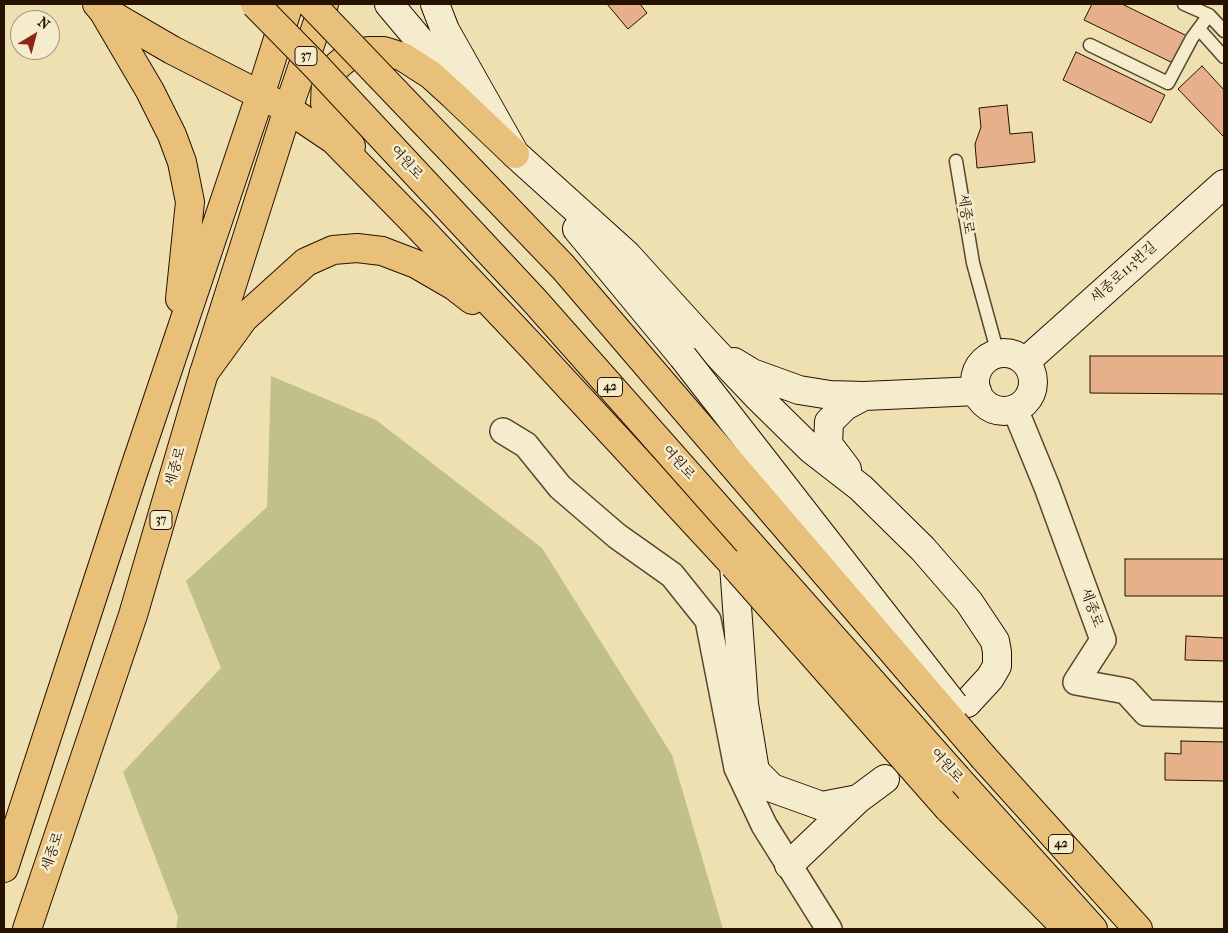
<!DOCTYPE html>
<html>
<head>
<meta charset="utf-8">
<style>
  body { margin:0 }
  #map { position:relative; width:1228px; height:933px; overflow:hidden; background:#efe0b2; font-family:"IM FELL French Canon",serif }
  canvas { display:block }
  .frame { position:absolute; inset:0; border:5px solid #261201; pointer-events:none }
  .north { position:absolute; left:10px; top:10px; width:50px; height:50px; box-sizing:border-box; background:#f5ebcd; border:1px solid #a2947b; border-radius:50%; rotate:37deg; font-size:14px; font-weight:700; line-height:20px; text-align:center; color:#261201 }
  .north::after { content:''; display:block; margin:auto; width:18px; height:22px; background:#8f2418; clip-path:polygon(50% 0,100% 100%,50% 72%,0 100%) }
</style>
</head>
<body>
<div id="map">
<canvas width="1228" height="933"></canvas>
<div class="frame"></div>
<div class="north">N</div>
</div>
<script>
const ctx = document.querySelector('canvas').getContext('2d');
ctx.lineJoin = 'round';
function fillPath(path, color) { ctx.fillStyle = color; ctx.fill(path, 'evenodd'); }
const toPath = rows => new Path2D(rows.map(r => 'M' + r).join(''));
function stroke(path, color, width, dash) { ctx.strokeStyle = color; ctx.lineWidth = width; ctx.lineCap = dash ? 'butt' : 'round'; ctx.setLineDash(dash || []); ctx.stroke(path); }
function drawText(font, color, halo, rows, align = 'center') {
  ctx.font = font + ' "IM FELL French Canon","Noto Serif KR",serif'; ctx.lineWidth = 5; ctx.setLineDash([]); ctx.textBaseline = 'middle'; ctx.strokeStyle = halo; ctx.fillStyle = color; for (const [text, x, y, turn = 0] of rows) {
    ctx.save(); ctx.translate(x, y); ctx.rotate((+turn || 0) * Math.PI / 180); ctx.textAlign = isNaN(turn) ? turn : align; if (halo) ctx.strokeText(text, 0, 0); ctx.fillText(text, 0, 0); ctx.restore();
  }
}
fillPath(toPath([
  [271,376,376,420,542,548,672,755,723,929,176,929,178,917,123,772,221,668,186,581,267,507]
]), '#c0c088');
const building = toPath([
  [607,4,640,4,647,13,628,29,607,4],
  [1092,4,1122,4,1187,36,1173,63,1084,20,1092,4],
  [1076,52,1165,95,1151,123,1063,80,1076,52],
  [1202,66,1224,90,1224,137,1178,89,1202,66],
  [1007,105,1010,134,1032,132,1035,162,977,168,975,144,981,127,979,108,1007,105],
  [1090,356,1224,356,1224,394,1090,393,1090,356],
  [1125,559,1224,559,1224,596,1125,596,1125,559],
  [1186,636,1224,638,1224,661,1185,660,1186,636],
  [1181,741,1224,742,1224,781,1165,780,1165,753,1181,754,1181,741]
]);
fillPath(building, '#e6b18a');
stroke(building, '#261201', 1);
const lane = toPath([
  [1184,4,1209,15,1224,31],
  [1199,29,1224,57],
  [1090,45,1168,83,1192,38,1209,15],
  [956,161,973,263,998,354]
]);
const street = toPath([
  [1015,409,1047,487,1103,640,1076,682,1126,691,1146,713,1224,715],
  [503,431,526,445,560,487,617,536,672,575,708,620,737,768,764,825,829,929]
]);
const secondary = toPath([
  [389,4,463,92],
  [435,4,445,30,515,154,627,255,705,341,756,395,812,450,861,488,923,549,969,602,995,641,997,652,997,666,990,678,967,703],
  [577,229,683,357],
  '975 382a29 29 0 1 1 58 0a29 29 0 1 1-58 0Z',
  [734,362,752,373,799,390,830,395,864,396,977,391],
  [1025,362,1224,184],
  [847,469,828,444,829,422,845,406,864,396],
  [734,565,744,704,755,771,772,788,822,806,858,799,885,779],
  [789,865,858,799]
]);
const primary = toPath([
  [97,4,103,11,150,91,172,135,182,162,190,202,180,299],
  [105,11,172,50,276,103],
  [4,868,132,476,260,96,289,4],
  [27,929,133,615,204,373,288,109,324,4]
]);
const highway = toPath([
  [288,109,334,140,418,226,536,351,734,565],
  [351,146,343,136,331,118,325,103,326,81,337,66,350,55,369,51,384,51,403,57,431,75,453,95,515,154],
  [204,373,244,318,306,262,333,250,357,248,382,251,416,264,454,286,472,300],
  [984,758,1138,929],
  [957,778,1093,929],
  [948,808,1067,929]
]);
stroke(lane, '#58462d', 15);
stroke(street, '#58462d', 28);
stroke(secondary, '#261201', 30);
stroke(primary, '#261201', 30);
stroke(highway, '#261201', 30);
stroke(lane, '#f5ebcd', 12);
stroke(street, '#f5ebcd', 25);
stroke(secondary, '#f5ebcd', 28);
stroke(primary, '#e8c079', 28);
stroke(highway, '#e8c079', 28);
const secondaryBridge = toPath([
  [683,357,954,705]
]);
const highwayBridge = toPath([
  [255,4,315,65,534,300,957,778],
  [311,4,563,267,984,758],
  [734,565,948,808]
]);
stroke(secondaryBridge, '#261201', 30, []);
stroke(highwayBridge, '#261201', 30, []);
stroke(secondaryBridge, '#f5ebcd', 28);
stroke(highwayBridge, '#e8c079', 28);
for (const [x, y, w] of [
  [306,56,22],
  [610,387,25],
  [161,520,22],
  [1061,844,25]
]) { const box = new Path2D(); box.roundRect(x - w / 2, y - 9.5, w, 19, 4); ctx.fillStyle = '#f5ebcd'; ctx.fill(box); stroke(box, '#261201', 1); }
drawText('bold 12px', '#261201', null, [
  ["37",306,56],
  ["42",610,387],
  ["37",161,520],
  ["42",1061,844]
]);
drawText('14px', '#261201', '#f5ebcd', [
  ["여원로",406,163,47],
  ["세종로",965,214,81],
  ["세종로113번길",1124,273,-42],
  ["여원로",678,463,48],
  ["세종로",176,467,-74],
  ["세종로",1091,608,70],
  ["여원로",946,766,48],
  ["세종로",53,852,-71]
]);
</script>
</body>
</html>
